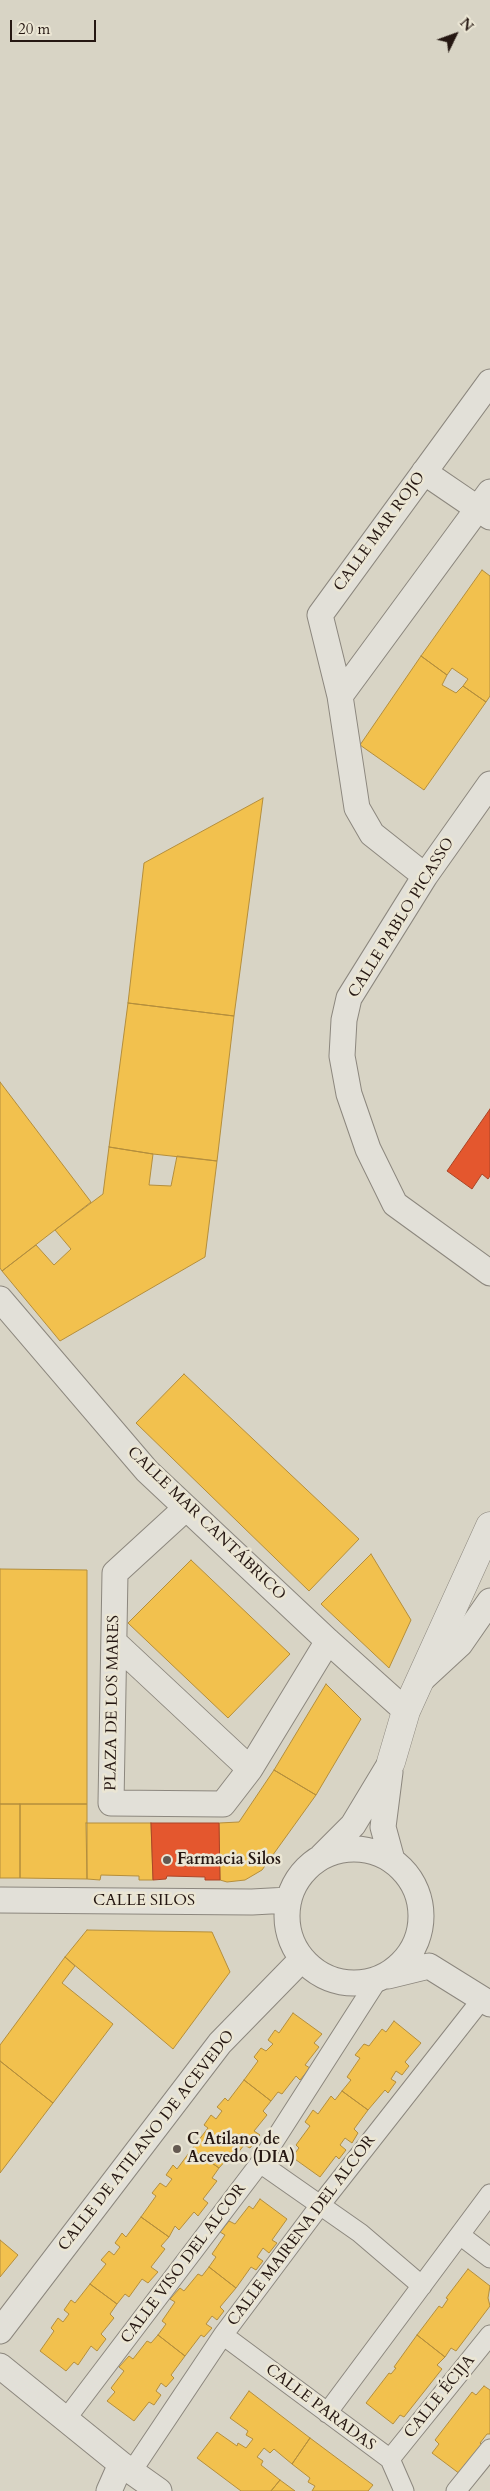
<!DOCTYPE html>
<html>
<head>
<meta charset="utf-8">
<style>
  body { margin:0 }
  #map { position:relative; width:490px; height:2491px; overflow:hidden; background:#d8d4c5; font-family:Cardo,serif }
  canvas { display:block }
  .north { position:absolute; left:430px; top:10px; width:50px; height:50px; -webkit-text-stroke:4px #ebe6d4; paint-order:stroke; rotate:48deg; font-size:14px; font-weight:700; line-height:20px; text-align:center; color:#251712 }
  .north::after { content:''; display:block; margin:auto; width:18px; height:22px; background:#251712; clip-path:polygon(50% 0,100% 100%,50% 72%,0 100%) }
  .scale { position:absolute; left:10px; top:20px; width:86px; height:22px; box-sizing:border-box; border:2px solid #251712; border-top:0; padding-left:6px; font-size:15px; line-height:18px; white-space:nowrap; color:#251712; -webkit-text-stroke:4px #ebe6d4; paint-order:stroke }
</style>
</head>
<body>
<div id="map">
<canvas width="490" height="2491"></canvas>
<div class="north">N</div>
<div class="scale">20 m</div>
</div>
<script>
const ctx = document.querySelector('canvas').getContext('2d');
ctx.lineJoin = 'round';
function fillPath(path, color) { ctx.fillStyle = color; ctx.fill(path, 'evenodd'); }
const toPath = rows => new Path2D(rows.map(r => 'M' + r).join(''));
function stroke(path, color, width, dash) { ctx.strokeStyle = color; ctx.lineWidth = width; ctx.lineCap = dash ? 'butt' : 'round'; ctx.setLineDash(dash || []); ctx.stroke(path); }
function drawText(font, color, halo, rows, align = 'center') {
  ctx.font = font + ' Cardo,serif'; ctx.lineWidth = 5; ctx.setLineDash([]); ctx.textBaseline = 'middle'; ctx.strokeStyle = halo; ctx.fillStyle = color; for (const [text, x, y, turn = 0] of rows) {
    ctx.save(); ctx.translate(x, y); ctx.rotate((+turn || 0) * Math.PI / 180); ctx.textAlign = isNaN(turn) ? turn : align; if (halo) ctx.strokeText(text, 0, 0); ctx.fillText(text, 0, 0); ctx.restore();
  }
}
const homes = toPath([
  [482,570,490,576,490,696,486,702,463,686,468,679,452,668,447,675,421,656,482,570],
  [421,656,447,675,442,685,456,693,463,686,486,702,424,790,360,745,421,656],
  [263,798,234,1016,128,1003,144,863,263,798],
  [128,1003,234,1016,217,1161,153,1154,109,1147,128,1003],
  [0,1082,91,1202,2,1271,0,1268,0,1082],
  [109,1147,153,1154,149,1185,171,1186,177,1156,217,1161,205,1257,60,1341,2,1271,36,1245,54,1265,71,1249,55,1230,103,1194,109,1147],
  [184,1374,359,1539,309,1591,136,1423,184,1374],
  [371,1554,411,1620,389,1668,321,1604,371,1554],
  [191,1560,290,1654,228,1718,128,1623,191,1560],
  [0,1569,87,1570,87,1804,0,1804,0,1569],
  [326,1684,361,1719,316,1795,274,1770,326,1684],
  [274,1770,316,1795,262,1870,245,1880,227,1882,220,1880,219,1823,239,1822,274,1770],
  [0,1804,20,1804,20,1878,0,1878,0,1804],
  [20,1804,87,1804,87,1879,20,1878,20,1804],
  [86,1823,151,1823,153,1880,139,1880,139,1876,101,1875,100,1880,87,1879,86,1823],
  [87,1930,212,1932,230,1972,173,2049,65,1957,87,1930],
  [65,1957,75,1966,62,1983,113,2024,53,2103,0,2061,0,2045,65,1957],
  [293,2013,322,2034,314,2043,319,2047,305,2065,310,2068,300,2080,296,2076,282,2094,278,2092,271,2101,244,2080,258,2061,254,2057,261,2048,266,2051,273,2044,268,2040,275,2030,279,2033,293,2013],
  [394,2021,421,2043,405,2062,409,2066,402,2075,396,2071,391,2079,396,2082,388,2093,385,2090,368,2110,342,2091,351,2080,347,2077,360,2058,355,2055,364,2044,369,2046,382,2029,386,2032,394,2021],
  [0,2061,53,2103,0,2173,0,2061],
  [244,2080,271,2101,263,2111,267,2115,254,2131,260,2135,250,2148,244,2145,231,2162,227,2159,219,2168,192,2149,208,2128,204,2125,211,2115,216,2119,222,2111,217,2107,225,2098,228,2101,244,2080],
  [342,2091,368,2110,354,2129,358,2133,352,2143,345,2138,340,2145,346,2150,339,2159,336,2156,320,2177,292,2157,299,2148,296,2145,310,2126,305,2122,313,2110,318,2114,331,2096,335,2100,342,2091],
  [192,2149,219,2168,212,2178,217,2181,203,2199,208,2203,198,2216,194,2212,179,2230,175,2226,169,2237,141,2217,156,2196,152,2193,160,2183,166,2187,172,2179,166,2175,173,2165,177,2169,192,2149],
  [260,2199,287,2219,272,2240,277,2243,269,2253,263,2248,257,2257,263,2261,256,2270,251,2267,236,2288,209,2267,216,2257,212,2254,225,2235,220,2232,229,2221,235,2224,249,2206,253,2209,260,2199],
  [141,2217,169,2237,161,2246,165,2249,151,2267,158,2272,148,2283,142,2279,129,2297,125,2294,117,2304,90,2284,106,2264,101,2260,109,2251,114,2255,120,2247,115,2243,122,2233,126,2237,141,2217],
  [0,2240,18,2255,0,2277,0,2240],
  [209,2267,236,2288,220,2307,224,2311,217,2320,212,2316,206,2324,212,2328,204,2337,201,2335,185,2356,158,2335,166,2324,162,2321,175,2302,170,2299,180,2288,184,2291,198,2274,202,2276,209,2267],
  [468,2269,490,2286,488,2298,490,2306,456,2351,451,2348,445,2357,417,2335,439,2306,442,2308,448,2299,446,2298,468,2269],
  [90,2284,117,2304,110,2314,114,2318,101,2334,106,2339,97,2351,91,2346,78,2365,74,2362,66,2371,40,2351,54,2331,51,2328,58,2318,63,2322,69,2314,64,2310,71,2300,75,2303,90,2284],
  [158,2335,185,2356,171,2375,174,2378,166,2387,161,2383,156,2391,161,2395,154,2405,149,2402,134,2421,107,2401,115,2392,111,2388,124,2371,119,2367,129,2356,133,2359,147,2341,151,2343,158,2335],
  [417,2335,445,2357,437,2365,442,2369,404,2417,400,2415,393,2424,366,2403,389,2373,391,2374,396,2368,394,2367,417,2335],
  [484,2386,490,2390,490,2434,487,2434,480,2443,482,2445,460,2474,432,2453,439,2444,435,2440,472,2392,476,2395,484,2386],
  [249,2391,310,2438,292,2464,274,2449,270,2453,264,2448,257,2457,263,2461,261,2465,280,2480,271,2491,241,2491,197,2458,217,2432,237,2446,238,2443,246,2448,253,2439,246,2435,248,2431,230,2418,249,2391],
  [310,2438,373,2485,368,2491,312,2491,315,2486,308,2482,310,2478,292,2464,310,2438],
  [280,2480,295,2491,271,2491,280,2480]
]);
fillPath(homes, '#f2c14e');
stroke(homes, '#b48e3c', 1);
const shops = toPath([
  [490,1109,490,1176,488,1179,482,1174,472,1189,447,1171,490,1109],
  [151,1823,219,1823,220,1880,205,1880,205,1877,167,1876,166,1879,153,1880,151,1823]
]);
fillPath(shops, '#e4572e');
stroke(shops, '#ab4426', 1);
const pedestrian = toPath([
  [260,2163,360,2233,422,2286],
  [460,2235,490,2258],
  [223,2335,390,2459,404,2491],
  [327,2413,490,2194],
  [66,2419,260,2163,378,1979],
  [390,2459,490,2335],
  [132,2471,223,2335,321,2204,482,1999],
  [456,2491,490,2449]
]);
const minor = toPath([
  [424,472,490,517],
  [340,696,490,492],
  [490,784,425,876,349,998,344,1020,342,1056,349,1094,368,1149,395,1204,490,1273],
  [425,876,372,834,357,808,340,696,320,615,490,382],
  [0,1299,147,1471,328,1641,406,1711],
  [186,1508,115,1573,111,1803,223,1804,250,1769,328,1641],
  [114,1642,250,1769],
  [421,1680,460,1644,490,1601],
  [390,1772,383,1827,392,1860],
  '287 1916a67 67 0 1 1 134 0a67 67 0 1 1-134 0Z',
  [322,1856,353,1825,391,1762],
  [0,1900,252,1902,289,1900],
  [388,1976,429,1966,490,2004],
  [0,2331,220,2043,302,1959],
  [0,2366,121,2464,159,2491],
  [109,2491,121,2464]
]);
const tertiary = toPath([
  [391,1762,406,1711,490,1526]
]);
stroke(pedestrian, '#8c877e', 21);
stroke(minor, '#8c877e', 27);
stroke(tertiary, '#8c877e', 29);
stroke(pedestrian, '#e2e0d8', 19);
stroke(minor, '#e2e0d8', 25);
stroke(tertiary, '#e2e0d8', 28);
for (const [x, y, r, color] of [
  [167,1860,5,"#645951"],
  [177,2149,5,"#645951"]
]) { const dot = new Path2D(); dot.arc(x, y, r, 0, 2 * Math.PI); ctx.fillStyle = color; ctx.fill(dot); stroke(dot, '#ebe6d4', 2); }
drawText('16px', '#251712', '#ebe6d4', [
  ["CALLE MAR ROJO",380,532,-54],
  ["CALLE PABLO PICASSO",402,918,-58],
  ["CALLE MAR CANTÁBRICO",206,1524,44],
  ["PLAZA DE LOS MARES",113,1703,-89],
  ["CALLE SILOS",144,1901],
  ["CALLE DE ATILANO DE ACEVEDO",147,2141,-52],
  ["CALLE MAIRENA DEL ALCOR",302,2231,-53],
  ["CALLE VISO DEL ALCOR",184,2264,-53],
  ["CALLE ÉCIJA",440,2397,-51],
  ["CALLE PARADAS",320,2408,37]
]);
drawText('bold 16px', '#251712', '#ebe6d4', [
  ["Farmacia Silos",177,1860],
  ["C Atilano de",187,2140],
  ["Acevedo (DIA)",187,2158]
], 'left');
</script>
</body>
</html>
